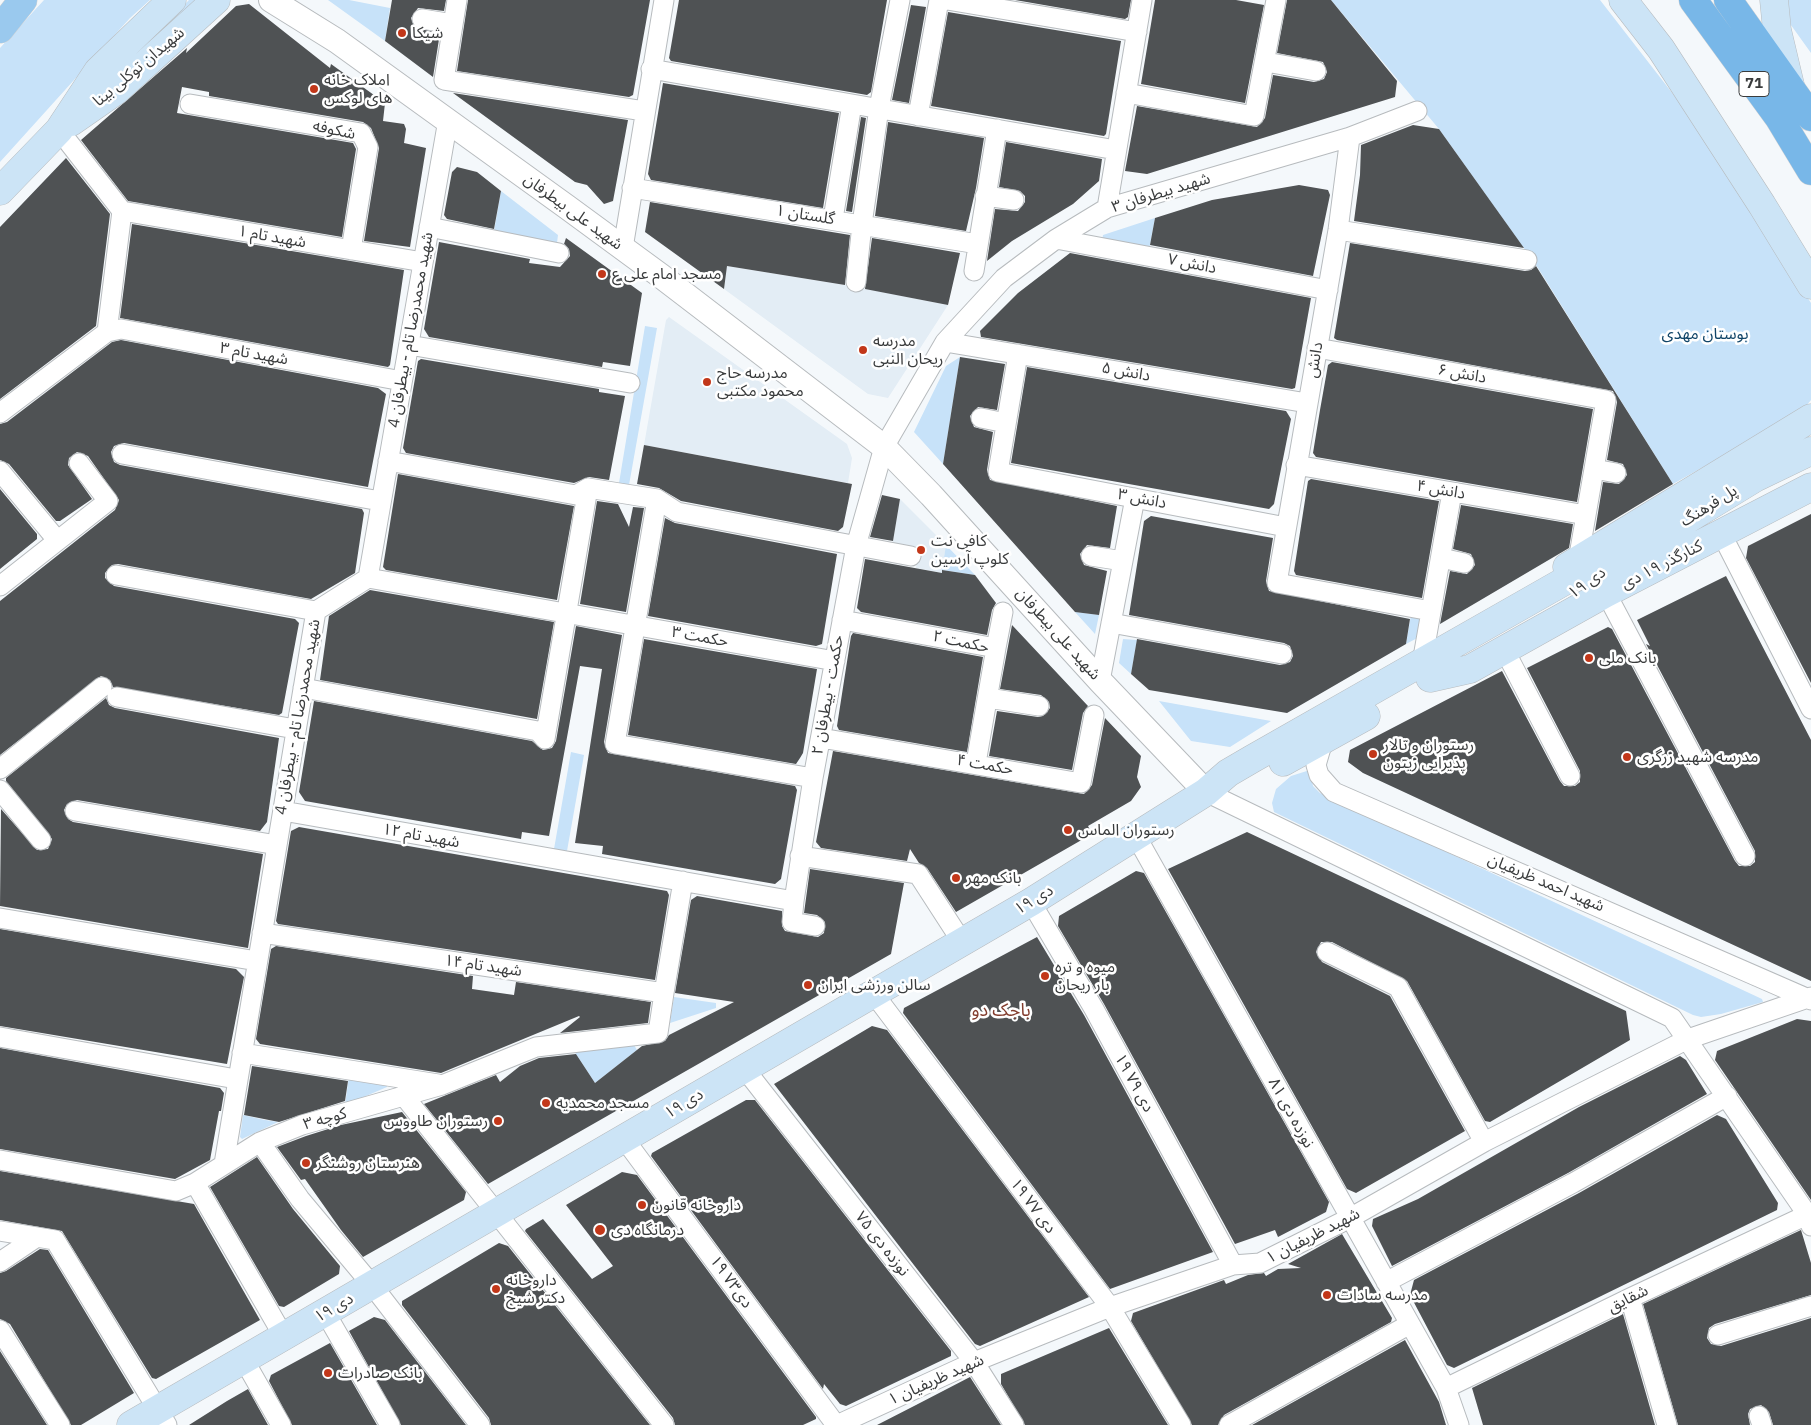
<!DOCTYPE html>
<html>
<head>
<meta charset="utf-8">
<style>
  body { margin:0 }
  canvas { display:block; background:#f4f8fb }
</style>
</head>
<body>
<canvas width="1811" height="1425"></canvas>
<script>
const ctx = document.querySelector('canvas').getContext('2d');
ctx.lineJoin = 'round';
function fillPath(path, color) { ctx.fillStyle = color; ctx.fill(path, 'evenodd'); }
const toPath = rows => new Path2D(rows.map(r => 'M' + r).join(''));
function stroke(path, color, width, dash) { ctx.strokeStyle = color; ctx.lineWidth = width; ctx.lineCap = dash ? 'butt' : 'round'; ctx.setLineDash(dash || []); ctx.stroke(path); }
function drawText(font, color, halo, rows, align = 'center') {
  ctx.font = font + ' "IBM Plex Sans","Noto Sans Arabic",sans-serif'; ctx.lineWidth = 5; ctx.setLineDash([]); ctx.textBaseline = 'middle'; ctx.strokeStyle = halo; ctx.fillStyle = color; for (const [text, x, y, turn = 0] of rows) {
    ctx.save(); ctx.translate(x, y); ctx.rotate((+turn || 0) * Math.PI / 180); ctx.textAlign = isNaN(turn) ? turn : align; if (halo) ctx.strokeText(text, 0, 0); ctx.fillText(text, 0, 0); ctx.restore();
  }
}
fillPath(toPath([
  [727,266,851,286,948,305,888,398,868,394,724,289],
  [669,317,847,444,852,458,848,483,644,445,666,320],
  [900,499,946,545,942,573,916,568,917,559,891,553]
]), '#e3edf5');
fillPath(toPath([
  [44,0,150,0,130,18,0,162,0,48],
  [189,0,202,0,89,103],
  [328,0,349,0,390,8,385,41],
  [1331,0,1600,0,1694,121,1811,303,1811,400,1801,412,1673,484,1538,268,1439,129],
  [1773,0,1811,0,1811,53],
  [501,191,558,235,557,243,494,231],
  [1155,218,1149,250,1102,242,1103,235],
  [645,326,657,328,629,485,619,483],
  [960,357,951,414,943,464,914,432,946,366],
  [946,545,975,575,942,570],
  [1075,612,1099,615,1095,634],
  [1411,615,1425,618,1423,635,1406,644],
  [1123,639,1137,640,1131,674,1119,663],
  [1159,701,1271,721,1230,747,1191,741],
  [571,752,584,755,567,851,554,849],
  [1310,770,1313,786,1320,793,1762,999,1763,1002,1721,1014,1701,1017,1693,1015,1274,812,1272,803,1276,789,1291,776],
  [674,997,716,1003,716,1008,670,1023],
  [634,1045,637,1050,595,1083,574,1051],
  [349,1076,386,1082,387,1087,345,1105],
  [243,1115,265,1120,278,1122,242,1139,240,1137]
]), '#c7e2f9');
fillPath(toPath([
  [392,0,446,0,444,11,418,8,411,18,415,28,440,33,433,77,385,41],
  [468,0,650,0,633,95,629,97,457,71],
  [679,0,887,0,871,92,867,95,671,61,669,58],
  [1015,0,1131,0,1128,17,1125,19],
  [1155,0,1236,0,1264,5,1245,103,1141,84],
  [1287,0,1331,0,1397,81,1395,97,1147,174,1125,171,1137,106,1257,127,1265,118,1273,75,1314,82,1324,79,1327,72,1323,62,1277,53],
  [249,4,330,68,331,64,385,103,383,121,404,124,406,129,404,143,426,148,410,247,364,241,379,148,371,128,363,122,209,96,209,92,182,87,177,113,353,143,356,149,342,237,128,201,81,140,187,48,186,53,236,6],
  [911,5,926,7,909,103,892,100],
  [948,12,1121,41,1106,134,1104,136,931,106],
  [663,83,839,113,823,208,651,180,648,174],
  [453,93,628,120,613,201,604,204,587,185,575,182],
  [861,117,866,118,852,212,846,211],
  [888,122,984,138,976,188,966,231,875,216],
  [1413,125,1439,129,1524,248,1354,221,1360,175,1361,145],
  [1006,142,1102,159,1099,181,1073,204,1012,241,987,261,995,209,1018,211,1025,202,1025,196,1020,191,999,187],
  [66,158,110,214,96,326,0,399,0,227],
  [457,167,477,172,501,191,494,229,447,219,444,215,452,172],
  [1299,185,1328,190,1330,195,1313,276,1150,245,1155,218,1212,200],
  [650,202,850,235,845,285,727,266,724,289,645,232],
  [132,224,404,270,390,365,388,367,120,318],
  [566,238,642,293,630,366,603,362,602,367,429,337,424,329,439,242,530,259,529,263,560,267,570,256,569,249,564,244],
  [872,238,960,253,948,305,865,289],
  [1350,243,1525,271,1531,270,1536,266,1673,484,1595,531,1603,482,1619,484,1627,475,1623,464,1607,460,1617,402,1613,391,1337,340,1334,338],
  [1070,253,1311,298,1295,388,1292,389,981,337,980,331,1018,293],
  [121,340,378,388,386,394,368,487,124,443,114,446,111,452,114,462,120,465,362,509,364,513,355,573,311,599,118,564,112,565,105,573,105,578,114,586,295,619,299,623,282,713,279,715,113,687,110,680,101,676,0,755,0,601,115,510,119,500,88,456,77,452,69,458,68,465,92,499,60,521,56,521,9,464,0,460,0,424,7,422,112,342],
  [960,357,1005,364,997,410,978,407,970,416,974,427,993,432,987,470,990,480,1117,506,1110,548,1087,545,1080,554,1084,565,1107,571,1099,615,1075,612,943,464],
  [421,359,599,389,599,392,625,396,609,480,589,477,574,483,406,453,403,448,418,361],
  [1332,362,1593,409,1577,502,1316,457,1313,453,1320,410,1328,365],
  [1027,367,1286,411,1291,419,1274,504,1269,509,1011,463],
  [644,445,852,484,843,527,838,531,681,501,659,488,637,484],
  [398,474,574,506,557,600,386,570,383,567],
  [1311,479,1439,501,1422,598,1296,575,1294,571,1308,481],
  [0,489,37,534,37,539,0,569],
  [882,495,900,499,893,541,870,537],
  [597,501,618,504,629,527,633,507,644,508,626,612,580,604],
  [1461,505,1573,524,1569,548,1440,624,1450,571,1467,574,1475,565,1471,554,1453,549],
  [1811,514,1811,683,1746,558,1748,546],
  [1151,516,1273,538,1266,581,1269,591,1410,619,1406,644,1287,713,1149,690,1131,674,1137,639,1280,665,1290,662,1293,656,1290,646,1284,643,1129,615,1144,521],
  [665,518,675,523,837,554,822,644,816,646,648,616],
  [865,559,942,573,942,570,975,575,996,603,992,610,987,635,861,612,857,608],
  [1726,576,1811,740,1811,981,1363,773,1348,762,1350,750,1502,671,1560,781,1564,786,1575,786,1580,782,1580,771,1527,668,1608,627,1612,629,1735,861,1739,866,1750,866,1755,862,1755,851,1646,644,1650,646,1637,620],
  [370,590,554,622,537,719,320,680,329,616],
  [1012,625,1088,706,1083,713,1072,770,989,756,997,711,1038,717,1043,716,1050,708,1049,702,1041,695,1000,689],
  [576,626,622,635,604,742,608,753,795,786,797,790,781,879,775,884,602,854,603,846,575,843,602,669,580,666,549,836,522,832,521,839,305,801,299,792,314,701,532,741,543,750,552,748,556,741],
  [853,633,983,657,967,752,839,730,837,726,851,636],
  [644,639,817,669,803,753,800,758,796,764,628,735],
  [106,698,109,705,115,708,279,738,267,822,260,831,77,800,67,804,64,810,68,819,73,822,263,854,248,948,0,906,1,809,37,850,48,849,52,839,6,781,6,778],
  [1105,718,1141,756,1137,777,1141,787,1131,801,1088,826,1092,834,956,912,927,868,919,863,910,849,907,861,821,848,816,842,833,751,1084,794,1092,785],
  [299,827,667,891,669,895,655,980,278,924,276,921,291,831],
  [1247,832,1626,1011,1630,1040,1490,1122,1485,1121,1407,981,1332,942,1321,942,1316,952,1322,962,1390,996,1465,1131,1356,1193,1347,1189,1168,869],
  [810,869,904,883,891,954,488,1184,424,1104,496,1075,500,1082,520,1066,539,1058,576,1054,595,1083,642,1046,665,1041,669,1035,734,1002,675,993,691,900,697,896,782,911,782,926,785,931,818,937,824,933,825,922,817,915,804,913],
  [1136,871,1144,873,1329,1202,1326,1212,1278,1237,1275,1230,1235,1244,1104,1004,1058,926,1059,916],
  [0,929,236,969,244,977,227,1064,0,1026],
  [1037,937,1084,1015,1213,1252,1110,1289,903,1013,904,1008],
  [276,946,473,976,472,989,514,995,516,982,651,1002,648,1023,560,1033,580,1017,579,1016,441,1073,260,1044,256,1039,271,949],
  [1797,1019,1811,1021,1811,1200,1715,1060,1717,1051],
  [872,1026,887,1030,1089,1297,980,1346,975,1344,774,1084],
  [0,1048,220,1088,224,1093,221,1111,219,1111,210,1160,175,1179,0,1149],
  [1680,1056,1686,1060,1707,1094,1568,1173,1392,1266,1372,1226,1373,1219,1418,1199,1579,1107],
  [252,1066,348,1081,345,1101,279,1122,244,1115],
  [746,1100,755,1100,951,1351,951,1356,846,1406,840,1404,824,1384,823,1389,651,1156,652,1153],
  [402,1112,466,1192,464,1200,363,1257,341,1230,305,1179,301,1180,277,1147,306,1136,341,1125],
  [1717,1115,1726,1119,1778,1203,1777,1210,1454,1368,1447,1365,1410,1295,1414,1280,1579,1193],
  [257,1157,293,1209,340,1266,339,1274,284,1307,279,1306,210,1187],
  [0,1171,194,1204,260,1320,156,1379,152,1378,62,1231,0,1220],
  [622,1172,637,1175,816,1417,816,1419,803,1425,675,1425,673,1418,525,1231,526,1229,543,1219,592,1279,613,1266,566,1205],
  [1801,1230,1811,1263,1811,1295,1715,1324,1709,1328,1707,1338,1711,1344,1721,1346,1811,1318,1811,1425,1773,1425,1769,1412,1761,1405,1750,1409,1748,1414,1750,1425,1678,1425,1643,1304],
  [1342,1234,1392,1318,1391,1322,1224,1415,1218,1425,1192,1425,1131,1321,1133,1313,1224,1280,1226,1284,1248,1275,1264,1273,1266,1276,1278,1269,1301,1268,1288,1264],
  [499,1243,508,1246,650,1425,491,1425,489,1418,402,1305,402,1301],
  [40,1249,48,1250,134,1393,81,1425,71,1425,10,1324,0,1319,0,1273,6,1271],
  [1623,1314,1655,1425,1483,1425,1472,1388],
  [374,1317,385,1320,466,1425,401,1425,349,1331],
  [1109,1328,1168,1425,1025,1425,1001,1384,1001,1374],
  [1405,1340,1439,1402,1446,1425,1252,1425],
  [330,1343,377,1425,292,1425,269,1381,271,1375],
  [0,1351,47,1425,0,1425],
  [970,1377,1001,1425,877,1425,916,1405],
  [248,1389,268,1425,189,1425,227,1401]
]), '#4f5254');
const minor = toPath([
  [457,0,444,80,644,111],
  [947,0,1137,32],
  [422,19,453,24],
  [1266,62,1316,71],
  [651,69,1116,150],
  [1126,93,1254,116,1276,0],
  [190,104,361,133,368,147,351,250],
  [918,116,939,0],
  [59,130,122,211,107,332],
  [1350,137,1338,230,1277,583,1431,611],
  [632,188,978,244],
  [985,196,1014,200],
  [1107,208,1142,0],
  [122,211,423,262],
  [833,219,852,104],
  [429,227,559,253],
  [1338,230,1527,260],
  [1056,239,1328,290],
  [623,248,664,0],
  [974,271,997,129],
  [856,282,862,224,879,108,900,0],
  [945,342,1307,403],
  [409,345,630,383],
  [1317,348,1606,400,1578,561],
  [1018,354,998,472,1286,527],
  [0,413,107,332,121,329,402,381],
  [981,418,1006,423],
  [122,454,380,501],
  [388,461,576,495,588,488,657,499,677,512,911,556],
  [1296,465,1586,515],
  [1594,469,1616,473],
  [0,471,57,540],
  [657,499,615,744,813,778],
  [1722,535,1811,709],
  [1091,556,1123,561],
  [1441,558,1464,563],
  [116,575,316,611],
  [368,578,835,661],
  [0,586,108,501,79,463],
  [1606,593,1745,856],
  [842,620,996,648,976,763],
  [1111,623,1282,654],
  [996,648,1003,612],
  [1504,649,1570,776],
  [1422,663,1452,492],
  [1100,681,1135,498],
  [303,688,538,731,545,739],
  [117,697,295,729],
  [988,698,1039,706],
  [821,738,1081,783,1094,715],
  [545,739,588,488],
  [1323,741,1316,765,1319,775,1334,792,1811,1000],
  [0,769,102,687],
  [0,790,41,840],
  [1206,792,1672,1018,1807,1214,1811,1226],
  [75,811,277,845],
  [283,811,794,901],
  [1136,836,1446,1388,1459,1425],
  [800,856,918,874,962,942],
  [1031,902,1094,1009,1233,1265],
  [0,918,257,961],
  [815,926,792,922,794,901,813,778,856,546,884,447,945,342,1004,278,1056,239,1107,208,1350,137,1417,111],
  [1327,952,1398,987,1484,1142],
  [664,993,683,881],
  [874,994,1110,1307,1181,1425],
  [0,1037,236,1079],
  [242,1053,438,1084],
  [744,1068,974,1362,1014,1425],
  [404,1096,664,1425],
  [625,1140,836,1425],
  [260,1142,300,1199,372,1285,480,1425],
  [0,1160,176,1191,195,1183,260,1142,302,1125,442,1085,536,1047,658,1033,664,993,262,933],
  [224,1164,316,611,368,578,448,120],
  [195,1183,284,1337],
  [0,1231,55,1240,167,1425],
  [0,1262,37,1237],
  [1386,1282,1573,1183,1727,1096],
  [1630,1298,1667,1425],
  [325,1312,390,1425],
  [0,1330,60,1425],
  [1718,1335,1811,1306],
  [244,1360,281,1425],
  [1446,1388,1630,1298,1811,1213],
  [1759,1416,1762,1425],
  [837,1425,974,1362,1110,1307,1233,1265,1260,1263,1350,1218,1484,1142,1688,1039,1811,997],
  [1229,1425,1410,1324]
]);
const tertiary = toPath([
  [271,0,337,41,567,207,661,276,884,447,931,495,1100,681,1206,792]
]);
const secondary = toPath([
  [1623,0,1661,49,1762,205,1811,285],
  [1774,0,1777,30,1791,89],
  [71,122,117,90,216,0],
  [0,191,59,130,98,71,172,0],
  [1567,567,1811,418],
  [1598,578,1611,566,1755,478,1811,451],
  [1430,678,1470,669,1606,593,1811,487],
  [1283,762,1366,716],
  [131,1425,1031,902,1206,792,1228,773,1252,759,1584,570,1611,566]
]);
const primary = toPath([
  [0,29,23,0]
]);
const trunk = toPath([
  [1693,0,1779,118,1811,171],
  [1728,0,1811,117]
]);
stroke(minor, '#b7bbbe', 21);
stroke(tertiary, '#b7bbbe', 26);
stroke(secondary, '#b7bbbe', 29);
stroke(primary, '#d4d4d4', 29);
stroke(trunk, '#d4d4d4', 29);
stroke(minor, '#fff', 19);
stroke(tertiary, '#fff', 24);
stroke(secondary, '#cce4f6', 28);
stroke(primary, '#9ac9ee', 28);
stroke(trunk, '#78b7e8', 28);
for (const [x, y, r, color] of [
  [402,33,5,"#c23719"],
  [314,89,5,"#c23719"],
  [602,274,5,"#c23719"],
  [863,350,5,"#c23719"],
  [707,382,5,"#c23719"],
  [921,550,5,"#c23719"],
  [1589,658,5,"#c23719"],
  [1373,754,5,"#c23719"],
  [1627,757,5,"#c23719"],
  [1068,830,5,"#c23719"],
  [956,878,5,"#c23719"],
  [1045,976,5,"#c23719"],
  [808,985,5,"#c23719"],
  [546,1103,5,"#c23719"],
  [498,1121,5,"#c23719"],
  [306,1163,5,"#c23719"],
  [642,1205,5,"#c23719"],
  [600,1230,6,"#c23719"],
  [496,1289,5,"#c23719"],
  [1327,1295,5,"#c23719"],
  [328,1373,5,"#c23719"]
]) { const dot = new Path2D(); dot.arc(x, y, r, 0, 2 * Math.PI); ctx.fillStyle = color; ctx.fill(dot); stroke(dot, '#fff', 2); }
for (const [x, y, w] of [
  [1754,84,30]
]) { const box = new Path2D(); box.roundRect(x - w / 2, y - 12.5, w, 25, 4); ctx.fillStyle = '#fff'; ctx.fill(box); stroke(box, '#3a3c3d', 1); }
drawText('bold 15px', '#3a3c3d', null, [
  ["71",1754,84]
]);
drawText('16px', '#3a3c3d', '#fff', [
  ["شیکا",412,33],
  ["املاک خانه",324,80],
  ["های لوکس",324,98],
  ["مسجد امام علی ع",612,274],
  ["مدرسه",873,341],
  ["ریحان النبی",873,359],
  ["مدرسه حاج",717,373],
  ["محمود مکتبی",717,391],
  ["کافی نت",931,541],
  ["کلوپ آرسین",931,559],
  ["بانک ملی",1599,658],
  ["رستوران و تالار",1383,745],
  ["پذیرایی زیتون",1383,763],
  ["مدرسه شهید زرگری",1637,757],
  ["رستوران الماس",1078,830],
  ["بانک مهر",966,878],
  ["میوه و تره",1055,967],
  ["بار ریحان",1055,985],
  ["سالن ورزشی ایران",818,985],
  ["مسجد محمدیه",556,1103],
  ["رستوران طاووس",488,1121,"right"],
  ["هنرستان روشنگر",316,1163],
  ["داروخانه قانون",652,1205],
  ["درمانگاه دی",611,1230],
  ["داروخانه",506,1280],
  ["دکتر شیخ",506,1298],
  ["مدرسه سادات",1337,1295],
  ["بانک صادرات",338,1373]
], 'left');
drawText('16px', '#3a3c3d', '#fff', [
  ["شهیدان توکلی بینا",139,67,-40],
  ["شکوفه",334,130,12],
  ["شهید بیطرفان ۳",1161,193,-17],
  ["شهید علی بیطرفان",573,212,36],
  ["گلستان ۱",805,215,9],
  ["شهید تام ۱",272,237,10],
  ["دانش ۷",1192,264,11],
  ["شهید محمدرضا تام - بیطرفان 4",411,330,-80],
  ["شهید تام ۳",254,354,10],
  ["دانش",1315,360,-80],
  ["دانش ۵",1126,372,10],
  ["۶ دانش",1462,374,10],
  ["دانش ۴",1441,490,10],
  ["دانش ۳",1142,499,11],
  ["پل فرهنگ",1709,506,-32],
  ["کنارگذر ۱۹ دی",1662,565,-27],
  ["۱۹ دی",1587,583,-36],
  ["شهید علی بیطرفان",1058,634,48],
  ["حکمت ۳",700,637,10],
  ["حکمت ۲",961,642,12],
  ["حکمت - بیطرفان ۲",828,695,-80],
  ["شهید محمدرضا تام - بیطرفان 4",298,717,-80],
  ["حکمت ۴",985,765,10],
  ["شهید تام ۱۲",421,836,10],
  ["شهید احمد ظریفیان",1546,883,23],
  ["۱۹ دی",1034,900,-31],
  ["شهید تام ۱۴",483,966,8],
  ["۱۹ دی ۷۹",1134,1083,61],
  ["۱۹ دی",684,1104,-31],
  ["نوزده دی ۸۱",1291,1113,61],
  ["کوچه ۳",325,1119,-16],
  ["۱۹ دی ۷۷",1033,1206,53],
  ["شهید ظریفیان ۱",1313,1236,-27],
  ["نوزده دی ۷۵",882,1244,52],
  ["۱۹ دی۷۳",731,1282,54],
  ["شقایق",1628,1299,-26],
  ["۱۹ دی",334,1308,-30],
  ["شهید ظریفیان ۱",936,1380,-24]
]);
drawText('16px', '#104467', '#fff', [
  ["بوستان مهدی",1705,334]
]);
drawText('18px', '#833d2e', '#fff', [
  ["باجک دو",1001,1011]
]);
</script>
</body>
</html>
